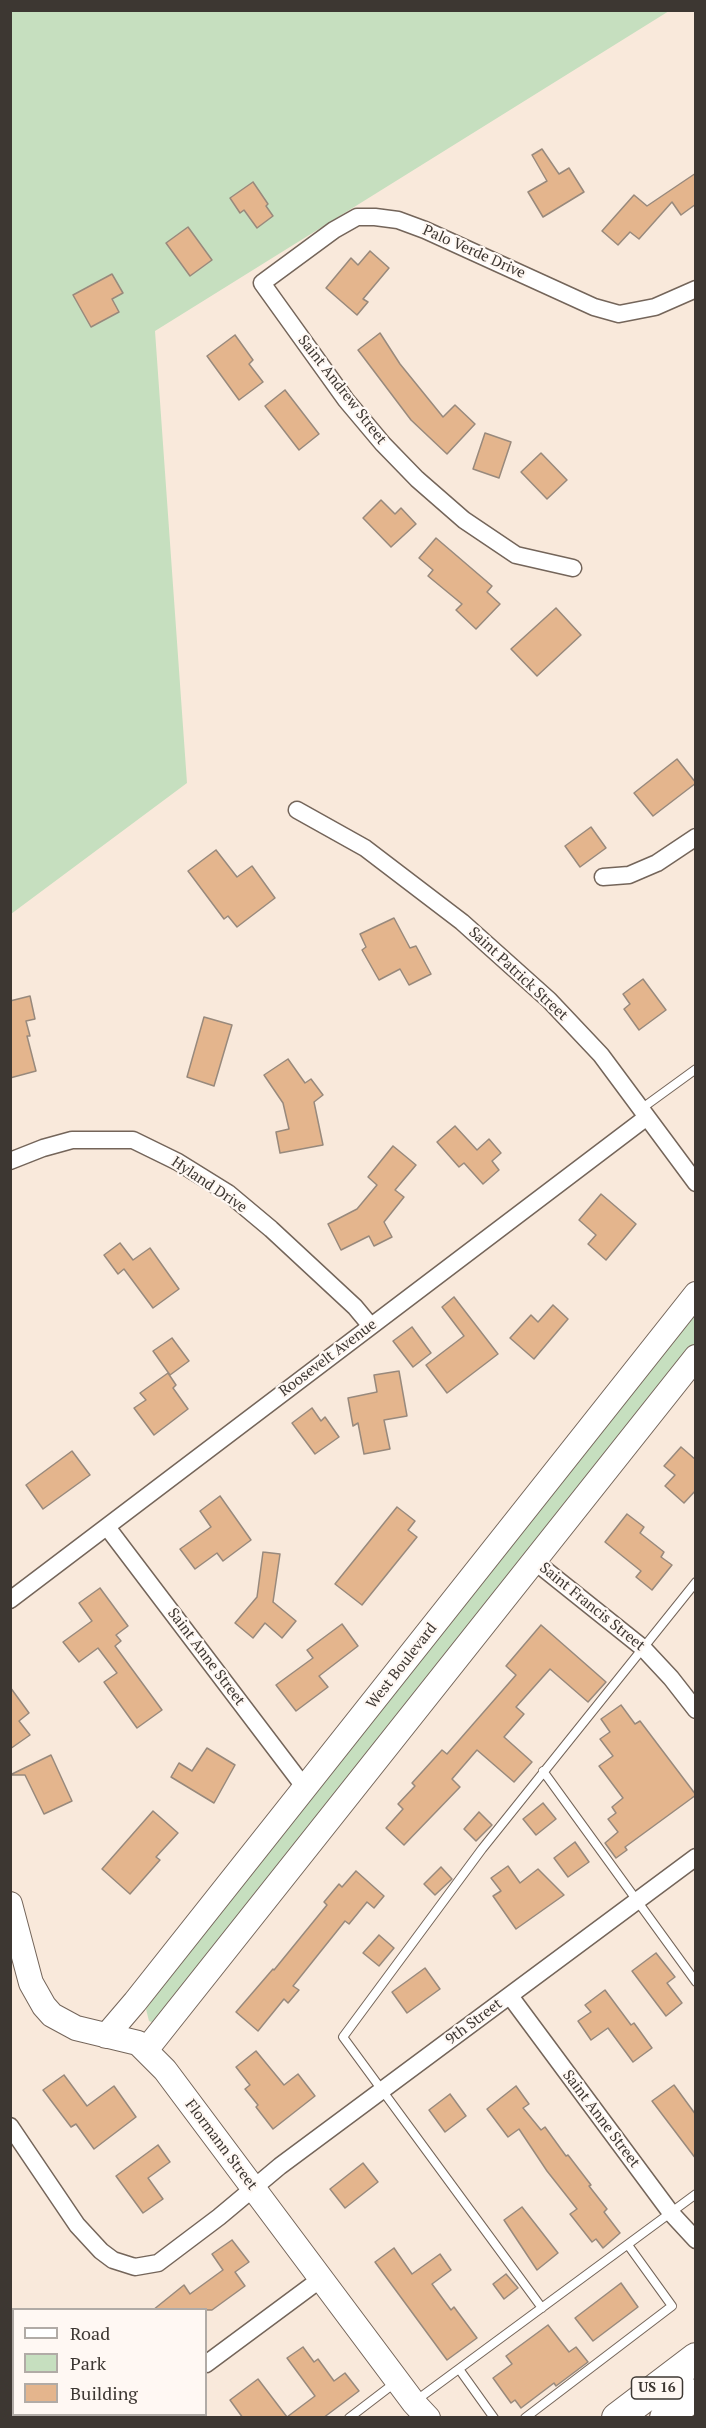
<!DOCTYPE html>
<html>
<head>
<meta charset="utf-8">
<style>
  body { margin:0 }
  #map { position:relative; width:706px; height:2428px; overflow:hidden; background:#f9e9db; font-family:"PT Serif",serif }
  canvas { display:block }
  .frame { position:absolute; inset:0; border:12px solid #3d3732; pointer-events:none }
  .legend { position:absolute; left:12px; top:2308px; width:195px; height:108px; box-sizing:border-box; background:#fff8f3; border:2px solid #b1aba6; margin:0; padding:8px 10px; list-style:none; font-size:18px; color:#3d3732 }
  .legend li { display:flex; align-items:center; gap:12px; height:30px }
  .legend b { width:30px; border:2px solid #b1aba6 }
</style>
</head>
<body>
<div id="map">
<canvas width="706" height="2428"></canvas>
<div class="frame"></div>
<ul class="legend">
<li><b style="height:8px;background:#fff"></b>Road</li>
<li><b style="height:16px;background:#c6dfbf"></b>Park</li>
<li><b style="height:16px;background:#e4b58d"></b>Building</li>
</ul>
</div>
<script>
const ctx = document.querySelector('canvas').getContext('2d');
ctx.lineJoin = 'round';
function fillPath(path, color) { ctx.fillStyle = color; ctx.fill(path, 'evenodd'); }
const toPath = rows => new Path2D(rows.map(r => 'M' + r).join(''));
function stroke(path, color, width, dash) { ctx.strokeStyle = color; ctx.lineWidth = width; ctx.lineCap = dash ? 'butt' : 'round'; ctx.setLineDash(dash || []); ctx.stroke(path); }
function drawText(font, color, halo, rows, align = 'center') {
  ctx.font = font + ' "PT Serif",serif'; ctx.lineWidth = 4.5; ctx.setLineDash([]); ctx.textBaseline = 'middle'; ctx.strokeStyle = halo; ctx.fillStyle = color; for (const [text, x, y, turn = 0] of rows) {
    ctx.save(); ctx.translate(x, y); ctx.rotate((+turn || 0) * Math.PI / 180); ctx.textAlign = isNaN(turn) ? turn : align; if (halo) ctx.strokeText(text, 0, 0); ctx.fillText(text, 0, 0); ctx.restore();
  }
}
fillPath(toPath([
  [11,11,669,11,155,331,187,783,11,914],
  [695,1311,695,1346,154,2023,149,2021,146,2009,168,1979]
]), '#c6dfbf');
const building = toPath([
  [542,149,559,174,569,168,584,192,543,217,528,192,547,181,532,155,542,149],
  [696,173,696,204,681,215,672,202,639,239,630,232,618,245,602,231,634,195,647,206,696,173],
  [253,182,268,204,266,206,273,216,257,228,244,210,240,213,230,198,253,182],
  [188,227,212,260,190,276,166,243,188,227],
  [370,251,389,268,363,299,368,302,357,315,326,288,351,258,358,265,370,251],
  [112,274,123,293,112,299,119,312,91,327,73,295,112,274],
  [380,333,400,364,443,417,455,405,475,424,447,454,411,420,358,350,380,333],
  [235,335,253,360,249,364,263,382,239,400,207,356,235,335],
  [285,390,319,434,299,450,265,406,285,390],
  [485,433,511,442,499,478,473,469,485,433],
  [541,453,567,480,547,499,521,472,541,453],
  [381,500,395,514,401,508,416,524,391,547,363,518,381,500],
  [436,538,492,586,487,592,500,604,476,629,456,610,462,604,428,576,433,570,419,558,436,538],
  [556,608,581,635,537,676,511,649,556,608],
  [677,759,696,783,653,816,634,793,677,759],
  [591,827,606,848,580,867,565,846,591,827],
  [216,850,237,877,252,866,275,898,237,927,228,916,224,919,188,871,216,850],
  [394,918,410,948,416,946,431,974,409,985,400,969,379,980,362,950,366,947,360,934,394,918],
  [643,979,666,1010,639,1030,624,1009,630,1004,623,994,643,979],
  [30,996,35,1019,26,1021,30,1036,27,1036,36,1071,10,1078,10,1001,30,996],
  [204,1017,232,1025,214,1086,187,1077,204,1017],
  [288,1059,305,1083,311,1079,323,1095,314,1102,323,1145,280,1153,276,1132,289,1129,283,1103,264,1075,288,1059],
  [455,1126,477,1150,489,1139,501,1153,492,1161,499,1170,483,1184,464,1163,459,1167,437,1142,455,1126],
  [393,1146,416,1165,395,1190,404,1197,384,1222,392,1237,374,1246,369,1236,341,1250,328,1224,357,1209,377,1185,368,1177,393,1146],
  [601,1194,636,1224,606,1260,588,1244,596,1235,579,1220,601,1194],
  [120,1243,133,1260,150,1248,179,1289,153,1308,124,1269,118,1274,104,1255,120,1243],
  [454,1297,498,1354,447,1393,426,1365,464,1336,442,1307,454,1297],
  [553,1305,568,1319,534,1359,510,1338,531,1315,538,1322,553,1305],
  [412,1327,431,1353,413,1367,393,1341,412,1327],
  [172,1338,189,1361,170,1375,153,1351,172,1338],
  [399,1371,407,1416,384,1420,390,1449,364,1454,358,1423,353,1426,348,1398,377,1392,374,1375,399,1371],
  [168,1373,176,1385,173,1388,188,1409,154,1435,134,1408,146,1400,140,1393,168,1373],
  [312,1408,321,1421,325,1417,339,1437,315,1454,292,1423,312,1408],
  [681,1447,696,1460,696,1490,684,1503,665,1486,675,1475,664,1466,681,1447],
  [72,1451,90,1475,43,1509,26,1485,72,1451],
  [220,1496,251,1540,223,1561,217,1553,195,1569,180,1549,211,1527,200,1511,220,1496],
  [397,1507,415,1521,408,1530,417,1537,362,1605,335,1584,397,1507],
  [627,1514,644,1527,640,1533,664,1552,661,1557,672,1565,652,1590,636,1577,641,1571,605,1542,627,1514],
  [263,1552,280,1554,273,1602,296,1621,282,1638,265,1623,253,1638,235,1623,257,1597,263,1552],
  [100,1588,128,1626,116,1635,121,1641,115,1646,162,1710,137,1728,104,1682,117,1673,98,1648,79,1662,63,1642,92,1621,79,1603,100,1588],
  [342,1624,358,1646,319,1676,328,1687,296,1711,276,1685,313,1658,307,1650,342,1624],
  [541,1625,606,1682,588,1702,550,1669,516,1707,524,1714,504,1737,532,1762,514,1782,477,1750,452,1779,460,1787,404,1845,386,1828,403,1809,398,1804,415,1786,412,1783,442,1750,447,1754,516,1675,506,1666,541,1625],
  [10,1687,29,1713,19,1721,30,1735,10,1749,10,1687],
  [621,1705,635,1724,640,1721,696,1795,625,1847,627,1850,616,1858,605,1843,618,1832,608,1819,616,1813,612,1807,623,1798,599,1766,613,1756,600,1739,610,1732,601,1719,621,1705],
  [207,1748,235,1765,214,1803,171,1777,179,1763,192,1771,207,1748],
  [51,1755,72,1801,44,1814,25,1775,10,1775,51,1755],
  [543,1803,556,1819,536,1835,523,1819,543,1803],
  [153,1811,178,1833,156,1857,160,1860,130,1894,102,1869,153,1811],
  [479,1812,492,1825,476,1841,464,1829,479,1812],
  [575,1842,589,1862,568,1877,554,1858,575,1842],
  [508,1866,520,1883,538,1869,564,1895,516,1929,493,1896,501,1891,491,1878,508,1866],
  [441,1867,452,1879,435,1895,424,1884,441,1867],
  [356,1871,384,1896,374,1908,367,1902,349,1924,345,1921,293,1986,299,1990,288,2003,284,1999,258,2031,236,2012,273,1969,274,1970,327,1905,324,1902,339,1884,342,1887,356,1871],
  [379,1935,394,1948,379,1966,363,1953,379,1935],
  [656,1953,675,1977,667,1983,682,2003,666,2016,632,1971,656,1953],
  [425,1968,440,1989,407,2013,392,1992,425,1968],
  [605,1990,631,2025,634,2023,652,2048,633,2062,608,2028,591,2040,578,2021,591,2012,585,2005,605,1990],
  [256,2051,284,2085,298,2074,315,2096,273,2129,256,2107,258,2105,245,2089,250,2085,236,2067,256,2051],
  [64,2075,87,2106,114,2086,136,2117,94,2149,76,2124,71,2127,43,2090,64,2075],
  [674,2085,696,2115,696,2159,652,2101,674,2085],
  [516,2086,529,2104,523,2108,541,2130,545,2127,566,2156,568,2155,591,2185,589,2186,607,2209,604,2212,620,2233,603,2248,596,2239,592,2242,570,2214,577,2209,547,2171,519,2129,508,2137,487,2109,516,2086],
  [450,2094,466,2116,445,2132,429,2110,450,2094],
  [158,2145,170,2162,148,2178,163,2199,143,2213,116,2176,158,2145],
  [363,2163,378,2182,345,2208,330,2189,363,2163],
  [522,2207,558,2253,537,2270,504,2220,522,2207],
  [232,2240,249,2262,235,2272,245,2286,212,2310,153,2310,184,2285,190,2294,223,2270,212,2254,232,2240],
  [394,2248,412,2274,440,2254,451,2270,432,2284,451,2310,454,2307,477,2338,447,2360,375,2262,394,2248],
  [506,2274,518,2288,504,2299,493,2284,506,2274],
  [621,2283,638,2307,593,2341,575,2318,621,2283],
  [548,2325,569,2352,576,2347,588,2362,556,2386,554,2383,521,2408,515,2400,511,2403,493,2378,512,2364,506,2356,548,2325],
  [303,2347,314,2362,318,2359,334,2381,345,2373,359,2391,323,2418,243,2418,230,2400,258,2379,287,2417,315,2396,287,2358,303,2347]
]);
fillPath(building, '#e4b58d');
stroke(building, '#98897c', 1.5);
const lane = toPath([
  [641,1109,696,1069],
  [543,1771,696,1982],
  [542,2308,343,2037,482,1849,696,1582],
  [459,2369,494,2418],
  [414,2402,696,2194],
  [349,2418,396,2382],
  [525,2418,672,2306,628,2245]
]);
const street = toPath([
  [573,568,516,555,464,520,417,479,383,444,346,400,262,283,334,230,357,217,375,217,398,220,425,230,594,307,619,314,655,307,696,289],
  [297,810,365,848,462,922,549,1000,601,1055,696,1183],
  [603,877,629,875,657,863,696,837],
  [10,1161,43,1148,72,1140,133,1140,178,1162,228,1193,271,1229,355,1307,370,1325],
  [107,1527,305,1788],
  [533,1560,643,1648,671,1678,696,1710],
  [10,1600,647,1117],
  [510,1996,671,2213,696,2240],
  [10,2126,77,2225,101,2251,113,2260,135,2267,158,2263,219,2217,280,2166,696,1857],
  [206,2364,322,2278]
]);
const secondary = toPath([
  [10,1904,31,1983,44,2006,52,2015,76,2028,138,2043,165,2070,414,2403,428,2418],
  [106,2036,135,2002,696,1294],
  [146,2050,696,1357]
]);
const highway = toPath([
  [617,2418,696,2358],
  [665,2418,696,2394]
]);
stroke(lane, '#74655a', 10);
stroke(street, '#74655a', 19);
stroke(secondary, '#74655a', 26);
stroke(highway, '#74655a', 32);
stroke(lane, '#fff', 8);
stroke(street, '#fff', 16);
stroke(secondary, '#fff', 24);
stroke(highway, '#fff', 30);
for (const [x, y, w] of [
  [657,2388,51]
]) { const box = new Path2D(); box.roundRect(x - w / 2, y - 11, w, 22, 4.5); ctx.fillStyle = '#fff8f3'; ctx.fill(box); stroke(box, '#3d3732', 1.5); }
drawText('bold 14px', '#3d3732', null, [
  ["US 16",657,2388]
]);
drawText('15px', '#3d3732', '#fff8f3', [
  ["Palo Verde Drive",474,252,24],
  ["Saint Andrew Street",342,390,52],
  ["Saint Patrick Street",518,974,43],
  ["Hyland Drive",209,1185,34],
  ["Roosevelt Avenue",328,1358,-37],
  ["Saint Francis Street",592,1607,39],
  ["Saint Anne Street",206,1657,53],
  ["West Boulevard",402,1666,-52],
  ["9th Street",474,2022,-37],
  ["Saint Anne Street",601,2119,53],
  ["Flormann Street",221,2145,53]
]);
</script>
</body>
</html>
